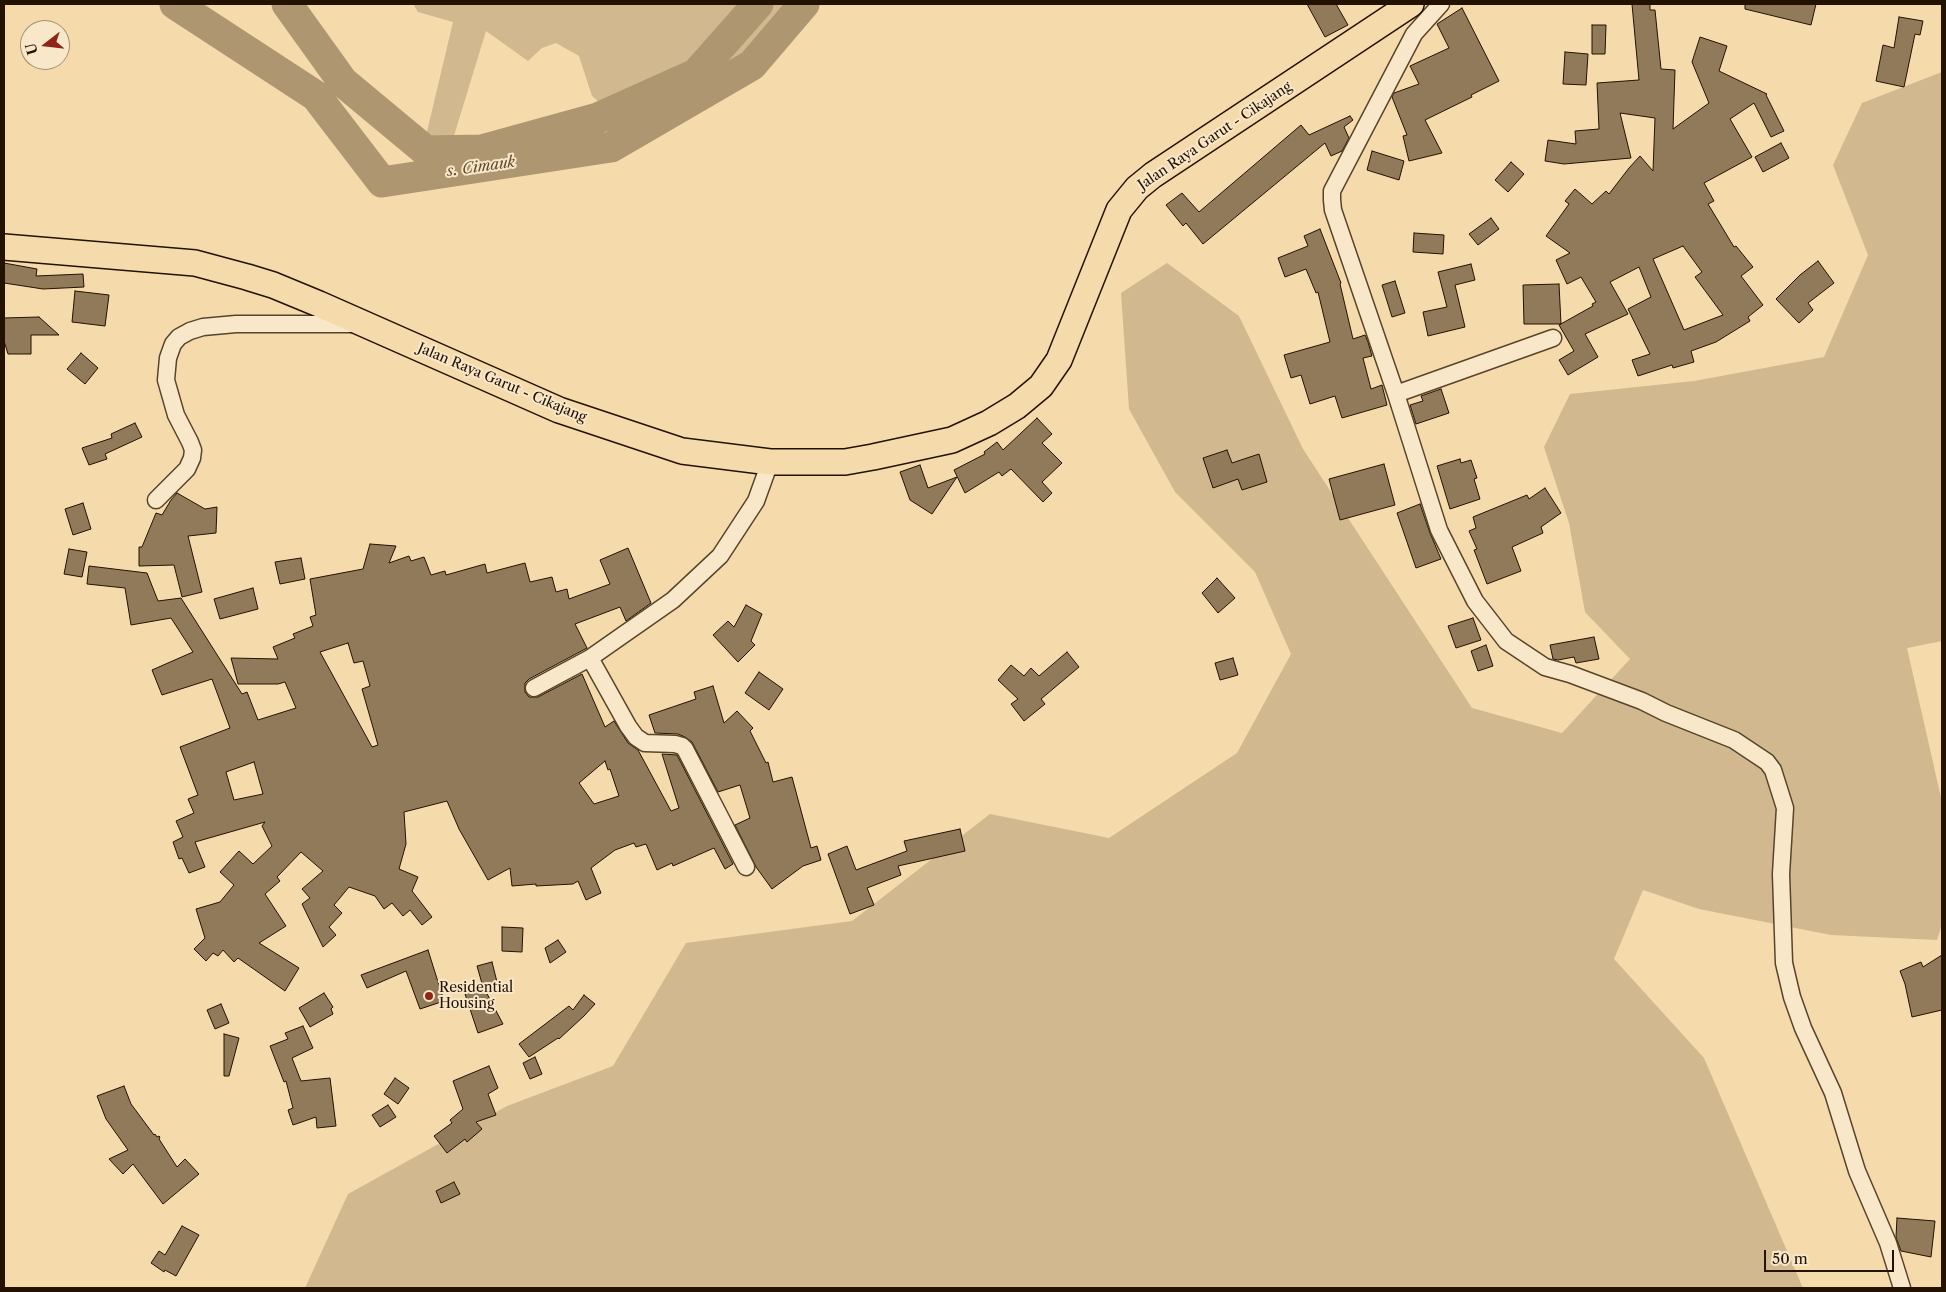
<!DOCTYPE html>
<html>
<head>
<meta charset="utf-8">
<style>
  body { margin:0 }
  #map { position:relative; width:1946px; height:1292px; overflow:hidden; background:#f5daab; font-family:"Libre Caslon Text",serif }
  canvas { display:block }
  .frame { position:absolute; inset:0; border:5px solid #231200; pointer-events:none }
  .north { position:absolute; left:20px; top:20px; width:50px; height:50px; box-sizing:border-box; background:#f8e7c8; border:1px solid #a39278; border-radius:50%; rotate:254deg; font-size:14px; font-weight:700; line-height:20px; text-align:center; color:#231200 }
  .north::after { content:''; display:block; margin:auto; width:18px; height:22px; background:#8f2418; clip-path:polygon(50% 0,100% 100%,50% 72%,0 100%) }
  .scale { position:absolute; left:1764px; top:1250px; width:130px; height:22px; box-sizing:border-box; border:2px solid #231200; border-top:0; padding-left:6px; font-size:15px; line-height:18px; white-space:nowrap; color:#231200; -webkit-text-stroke:4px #f8e7c8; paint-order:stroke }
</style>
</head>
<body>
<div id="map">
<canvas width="1946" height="1292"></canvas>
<div class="frame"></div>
<div class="north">U</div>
<div class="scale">50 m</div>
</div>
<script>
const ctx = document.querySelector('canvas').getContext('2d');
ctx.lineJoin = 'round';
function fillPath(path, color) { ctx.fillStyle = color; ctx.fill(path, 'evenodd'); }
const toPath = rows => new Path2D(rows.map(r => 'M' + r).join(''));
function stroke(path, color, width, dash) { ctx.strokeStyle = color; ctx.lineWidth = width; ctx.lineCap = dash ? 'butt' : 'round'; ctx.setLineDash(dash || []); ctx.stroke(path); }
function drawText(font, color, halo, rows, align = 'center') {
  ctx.font = font + ' "Libre Caslon Text",serif'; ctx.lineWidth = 4; ctx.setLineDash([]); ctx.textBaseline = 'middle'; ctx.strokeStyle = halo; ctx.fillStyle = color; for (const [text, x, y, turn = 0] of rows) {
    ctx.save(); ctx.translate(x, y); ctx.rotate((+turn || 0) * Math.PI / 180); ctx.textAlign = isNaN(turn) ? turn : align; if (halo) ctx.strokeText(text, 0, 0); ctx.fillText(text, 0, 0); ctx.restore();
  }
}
fillPath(toPath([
  [413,4,791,4,750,52,683,91,622,121,592,96,579,56,556,43,542,48,528,61,486,31,453,139,425,140,453,22,418,12],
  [1942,72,1942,641,1907,648,1942,802,1942,924,1937,940,1831,935,1699,909,1643,890,1614,959,1704,1058,1803,1288,305,1288,348,1194,507,1106,613,1066,686,943,852,921,990,814,1109,838,1237,753,1291,654,1255,572,1175,492,1129,409,1121,293,1167,263,1239,316,1303,449,1472,708,1562,733,1630,659,1585,612,1569,523,1544,447,1570,394,1694,381,1824,357,1868,255,1833,165,1862,103]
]), '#d1b88e');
stroke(toPath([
  [175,4,316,96,382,182,611,147,752,65,804,4],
  [287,4,343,82,426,151,482,150,598,118,696,74,758,4]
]), '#ae9671', 31);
const building = toPath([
  [1307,4,1336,4,1348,25,1325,37,1307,4],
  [1632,4,1650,4,1650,10,1655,10,1661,69,1675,70,1673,129,1709,103,1692,62,1700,37,1727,46,1719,71,1767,94,1766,95,1784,131,1771,137,1754,103,1730,119,1752,157,1704,183,1714,201,1708,204,1734,247,1736,246,1753,267,1741,276,1763,305,1748,317,1750,321,1716,342,1691,351,1694,362,1673,368,1672,365,1638,376,1632,360,1650,354,1628,309,1651,297,1639,267,1610,282,1628,314,1585,334,1598,357,1568,375,1559,360,1574,351,1559,325,1593,306,1592,304,1596,302,1581,277,1567,284,1556,260,1570,253,1546,236,1569,204,1565,201,1575,189,1592,204,1606,191,1609,194,1629,168,1640,156,1653,171,1655,118,1620,113,1631,158,1564,164,1545,161,1548,140,1576,144,1575,131,1599,129,1597,83,1639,80,1632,4],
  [1683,246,1702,272,1695,277,1723,315,1684,330,1653,259,1683,246],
  [1745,4,1816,4,1811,25,1745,9,1745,4],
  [1462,8,1499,81,1471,95,1472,97,1425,120,1442,153,1409,161,1403,136,1407,135,1392,97,1394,93,1419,84,1410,66,1449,48,1437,24,1462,8],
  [1899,17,1923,21,1920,35,1915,34,1904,87,1876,81,1883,45,1894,48,1899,17],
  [1592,25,1606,25,1605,54,1592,54,1592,25],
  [1565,52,1588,54,1586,85,1563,84,1565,52],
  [1350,116,1353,120,1344,127,1349,138,1342,151,1331,156,1325,143,1203,244,1186,223,1183,226,1166,205,1182,193,1199,212,1301,125,1309,135,1350,116],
  [1781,143,1789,158,1763,172,1755,157,1781,143],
  [1372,151,1404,161,1399,180,1367,170,1372,151],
  [1511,162,1524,174,1508,192,1495,180,1511,162],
  [1491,218,1499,229,1478,245,1469,234,1491,218],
  [1320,229,1341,283,1340,284,1353,339,1365,335,1368,342,1372,356,1363,358,1371,389,1382,385,1387,405,1342,418,1335,396,1310,404,1301,375,1291,378,1284,355,1330,342,1318,292,1316,293,1306,269,1285,277,1278,258,1308,246,1304,236,1320,229],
  [1414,233,1444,235,1443,254,1413,252,1414,233],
  [1818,261,1834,283,1808,303,1813,310,1799,323,1776,299,1800,275,1818,261],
  [4,263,37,269,36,276,83,274,84,287,43,289,4,283,4,263],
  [1471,264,1475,280,1455,285,1465,327,1428,336,1423,312,1447,307,1438,272,1471,264],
  [1395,281,1405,313,1392,317,1382,285,1395,281],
  [1559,284,1561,324,1524,324,1523,285,1559,284],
  [75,291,109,295,105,326,72,322,75,291],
  [39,317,59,335,31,335,31,354,8,354,4,341,4,318,39,317],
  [81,353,98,368,85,384,67,369,81,353],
  [1441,389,1449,413,1416,424,1410,405,1423,401,1421,396,1441,389],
  [1037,418,1052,434,1042,443,1062,463,1042,482,1052,493,1043,502,1011,469,1002,476,999,472,965,493,954,470,985,454,984,452,997,442,1003,450,1037,418],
  [135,423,142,437,105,454,107,459,89,465,82,448,112,438,111,434,135,423],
  [1227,450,1232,463,1259,454,1267,482,1242,490,1238,479,1213,488,1203,458,1227,450],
  [1460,459,1461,463,1471,460,1477,478,1474,479,1480,499,1450,509,1437,466,1460,459],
  [1384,464,1395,505,1340,520,1329,479,1384,464],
  [920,465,928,488,957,477,932,514,910,500,900,472,920,465],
  [1545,488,1561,513,1541,527,1543,533,1512,547,1521,571,1487,584,1474,550,1477,549,1469,531,1476,528,1473,517,1527,495,1529,499,1545,488],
  [177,493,205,509,217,507,216,533,188,536,202,592,182,597,174,565,139,566,139,547,142,547,156,513,162,515,171,500,177,493],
  [83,503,91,529,73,535,65,509,83,503],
  [1420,504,1430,533,1441,559,1416,568,1397,513,1420,504],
  [370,544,396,546,389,563,409,556,411,561,424,557,431,575,445,571,446,575,485,564,487,573,525,563,530,582,552,577,556,592,567,589,569,599,610,584,600,560,628,548,651,603,626,621,620,607,575,624,587,648,529,679,525,683,525,692,529,697,538,697,582,674,605,727,614,721,628,743,638,750,671,811,679,808,662,754,677,755,733,864,725,869,714,848,673,866,672,863,657,870,646,844,636,847,634,843,615,850,591,868,601,893,586,900,578,881,573,884,536,886,536,884,512,886,510,868,488,880,459,829,447,801,404,812,406,844,399,869,418,877,412,891,432,917,422,925,410,910,403,916,392,903,384,909,375,896,349,887,334,905,342,913,329,927,336,935,323,947,302,904,310,898,302,889,323,871,301,852,277,877,280,881,265,894,286,926,259,943,299,968,285,991,238,958,234,962,223,950,218,956,213,953,206,961,194,949,205,938,196,909,220,902,234,885,220,872,239,851,253,864,272,846,262,826,265,822,195,842,205,867,189,873,182,858,179,859,173,842,183,837,176,821,194,813,188,799,198,795,180,747,230,728,212,679,162,695,152,670,193,652,171,618,131,625,125,588,87,584,89,566,147,573,158,601,181,598,242,694,247,692,258,720,296,708,285,682,278,684,238,684,231,658,278,659,273,647,295,638,293,634,313,626,310,617,316,615,310,579,363,569,370,544],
  [348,643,354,663,363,661,370,686,362,689,378,745,372,747,320,652,348,643],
  [605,761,608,770,610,769,619,796,594,804,579,783,605,761],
  [254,762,263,794,234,800,226,772,254,762],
  [69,549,87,552,82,577,64,574,69,549],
  [301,558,305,579,280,584,275,562,301,558],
  [1217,578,1235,598,1218,613,1202,593,1217,578],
  [253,588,258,609,220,619,214,599,253,588],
  [746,605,762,614,751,641,755,645,738,662,713,635,728,621,734,627,746,605],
  [1473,618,1481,640,1456,648,1448,626,1473,618],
  [1594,637,1599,659,1576,663,1574,657,1558,660,1553,659,1550,645,1594,637],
  [1486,645,1493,666,1478,671,1471,651,1486,645],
  [1067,652,1079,667,1041,699,1045,704,1024,721,1011,704,1018,699,998,680,1011,665,1024,676,1031,668,1039,676,1067,652],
  [1233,658,1238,675,1220,680,1215,663,1233,658],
  [759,672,783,689,769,710,745,693,759,672],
  [713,686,724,723,737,711,753,728,750,731,766,763,768,762,773,782,792,777,811,848,817,846,821,860,803,866,772,889,756,867,735,825,750,818,740,785,718,792,692,742,685,737,678,734,655,733,649,715,696,699,694,692,713,686],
  [960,829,965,851,898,866,901,875,867,888,874,905,850,914,828,854,847,846,856,870,907,851,904,841,960,829],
  [502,927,523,928,522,952,502,951,502,927],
  [558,940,566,952,550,963,545,948,558,940],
  [428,950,444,1001,420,1009,406,971,367,988,361,975,428,950],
  [1942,955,1942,1010,1912,1017,1905,984,1900,971,1921,962,1923,967,1942,955],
  [492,962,497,982,483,987,477,966,492,962],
  [484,988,503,1024,478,1033,465,994,484,988],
  [324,993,333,1007,331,1009,333,1014,310,1027,299,1008,324,993],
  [584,995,595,1004,584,1016,559,1039,558,1038,529,1057,519,1044,569,1006,573,1010,584,995],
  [221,1004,229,1023,215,1029,207,1010,221,1004],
  [303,1026,313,1048,292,1058,301,1081,330,1078,336,1126,317,1128,316,1117,293,1125,288,1110,293,1108,286,1081,284,1082,270,1046,288,1039,285,1033,303,1026],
  [224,1034,239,1038,229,1076,224,1076,224,1034],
  [535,1057,542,1074,530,1079,523,1063,535,1057],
  [489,1066,498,1088,488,1094,496,1115,476,1122,482,1129,467,1142,465,1139,447,1153,434,1136,452,1123,450,1120,463,1109,453,1081,489,1066],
  [395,1078,409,1088,398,1104,384,1094,395,1078],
  [124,1086,131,1104,154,1135,155,1134,157,1137,159,1136,160,1137,159,1139,177,1167,185,1159,199,1174,163,1204,133,1164,123,1174,109,1159,128,1150,106,1119,97,1096,124,1086],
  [388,1105,396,1117,380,1127,372,1115,388,1105],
  [454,1182,460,1194,441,1203,436,1191,454,1182],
  [1897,1218,1935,1221,1931,1257,1901,1251,1896,1237,1897,1218],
  [182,1226,199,1235,176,1276,165,1270,164,1272,151,1263,159,1251,165,1255,182,1226]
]);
fillPath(building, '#907a59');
stroke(building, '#231200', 1);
const street = toPath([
  [1441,4,1414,34,1332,191,1332,200,1333,210,1396,394,1439,530,1475,601,1506,641,1545,667,1570,674,1642,701,1666,713,1734,740,1767,762,1773,770,1785,808,1781,874,1784,963,1792,997,1803,1028,1833,1093,1857,1171,1888,1243,1902,1288],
  [1396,394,1553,338],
  [156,500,187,469,192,458,193,450,190,442,176,415,166,380,168,358,173,344,179,337,190,331,203,327,236,324,353,324],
  [590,658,628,726,636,737,645,743,675,744,682,746,685,749,746,867],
  [534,688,590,658,673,600,720,556,756,501,770,462]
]);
const primary = toPath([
  [4,247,195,263,247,277,273,285,319,304,559,410,682,451,770,462,845,462,873,457,952,440,989,423,1017,406,1041,386,1059,360,1119,210,1137,188,1153,175,1411,4]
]);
stroke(street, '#58442b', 19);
stroke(primary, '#231200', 28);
stroke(street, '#f8e7c8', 16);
stroke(primary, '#f5daab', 25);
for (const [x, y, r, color] of [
  [429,996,5,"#8f2418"]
]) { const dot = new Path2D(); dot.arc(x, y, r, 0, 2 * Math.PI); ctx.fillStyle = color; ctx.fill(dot); stroke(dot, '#f8e7c8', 2); }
drawText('14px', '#231200', '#f8e7c8', [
  ["Jalan Raya Garut - Cikajang",1215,136,-34],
  ["Jalan Raya Garut - Cikajang",502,383,23]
]);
drawText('14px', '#231200', '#f8e7c8', [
  ["Residential",439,988],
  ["Housing",439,1004]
], 'left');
drawText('italic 15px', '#624d33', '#f8e7c8', [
  ["s. Cimauk",481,167,-8]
]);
</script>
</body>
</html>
